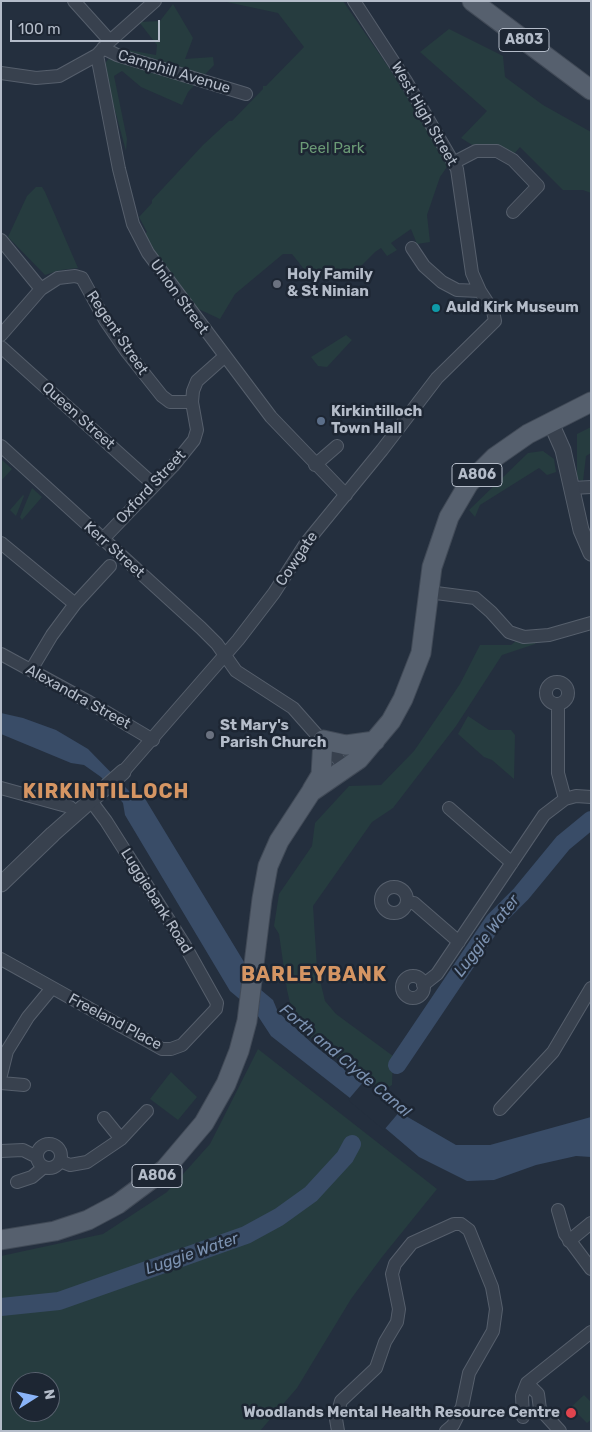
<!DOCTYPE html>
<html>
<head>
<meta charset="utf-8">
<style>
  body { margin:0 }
  #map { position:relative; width:592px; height:1432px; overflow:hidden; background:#242f3e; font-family:Rubik,sans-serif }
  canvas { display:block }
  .frame { position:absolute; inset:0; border:2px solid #b4bcc9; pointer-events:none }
  .north { position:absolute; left:10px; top:1372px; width:50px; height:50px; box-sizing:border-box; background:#1d2633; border:1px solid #59626f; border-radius:50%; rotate:80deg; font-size:14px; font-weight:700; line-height:20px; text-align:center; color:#b4bcc9 }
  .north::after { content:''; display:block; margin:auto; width:18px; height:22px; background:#8ab4f8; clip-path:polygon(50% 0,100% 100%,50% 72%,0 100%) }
  .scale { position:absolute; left:10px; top:20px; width:150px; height:22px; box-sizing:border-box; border:2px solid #b4bcc9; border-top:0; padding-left:6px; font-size:15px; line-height:18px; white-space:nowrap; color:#b4bcc9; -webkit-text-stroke:4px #1d2633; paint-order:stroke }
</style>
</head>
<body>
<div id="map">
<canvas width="592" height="1432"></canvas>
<div class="frame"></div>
<div class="north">N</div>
<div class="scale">100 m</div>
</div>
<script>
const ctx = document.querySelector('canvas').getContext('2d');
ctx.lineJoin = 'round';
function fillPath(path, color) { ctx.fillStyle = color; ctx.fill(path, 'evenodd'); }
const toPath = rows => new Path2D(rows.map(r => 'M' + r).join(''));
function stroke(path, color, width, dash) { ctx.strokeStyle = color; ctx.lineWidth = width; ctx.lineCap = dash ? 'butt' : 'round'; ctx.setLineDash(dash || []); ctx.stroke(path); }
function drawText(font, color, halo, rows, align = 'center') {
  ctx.font = font + ' Rubik,sans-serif'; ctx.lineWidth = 5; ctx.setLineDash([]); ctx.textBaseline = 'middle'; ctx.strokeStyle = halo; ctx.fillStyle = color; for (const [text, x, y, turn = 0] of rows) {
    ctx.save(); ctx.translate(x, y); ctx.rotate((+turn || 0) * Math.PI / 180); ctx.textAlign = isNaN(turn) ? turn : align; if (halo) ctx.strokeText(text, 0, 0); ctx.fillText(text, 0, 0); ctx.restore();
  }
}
fillPath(toPath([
  [222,1,343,1,389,68,449,164,440,177,427,215,430,242,417,244,411,229,391,243,397,250,387,256,381,248,375,252,347,280,307,273,292,254,283,254,235,294,220,319,190,305,144,235,147,232,139,217,152,203,152,200,203,145,229,121,232,121,263,89,263,86,266,86,304,47,278,13],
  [173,4,193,38,185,59,213,57,214,65,188,92,182,105,141,87,122,71,114,76,127,139,126,151,103,66,117,48,156,55,157,45,139,22,160,21],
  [449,29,503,56,505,77,543,105,591,132,591,193,583,190,563,190,520,147,514,154,501,146,477,148,461,138,487,111,420,52],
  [36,187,42,187,45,192,78,268,61,270,45,275,8,237,27,196],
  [346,335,352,340,327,367,318,366,311,357],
  [591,427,591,453,586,456,583,481,577,479,577,434],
  [543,451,554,459,556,472,547,475,539,468,480,505,475,517,469,510,528,453],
  [2,460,12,469,1,481,1,461],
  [32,488,42,497,22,520,20,517],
  [23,495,24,496,16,516,10,510],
  [538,638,535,644,502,655,456,726,393,808,372,822,313,906,317,968,325,1001,336,1014,393,1056,392,1085,381,1092,295,1025,287,990,279,934,274,926,279,894,312,846,315,823,349,786,381,785,414,751,460,684,480,645,511,645,516,641],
  [468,716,489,730,511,730,515,735,514,779,492,760,484,757,458,734],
  [258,1049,437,1189,382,1257,351,1299,297,1388,260,1431,1,1431,1,1256,103,1234,167,1192,210,1144],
  [20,1382,50,1382,50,1412,20,1412],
  [171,1072,197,1097,178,1120,150,1099],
  [584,1395,591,1402,591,1420,587,1423,571,1407]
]), '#263c3f');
fillPath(toPath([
  [1,713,23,718,56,730,88,749,130,792,144,797,261,990,273,1000,278,1012,315,1046,399,1112,456,1145,490,1145,591,1117,591,1157,576,1156,536,1165,494,1180,467,1181,419,1157,350,1098,271,1036,256,1013,230,991,125,815,123,803,101,777,84,765,71,763,1,734]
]), '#394c67');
fillPath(toPath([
  [365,1080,401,1110,384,1130,348,1100]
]), '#242f3e');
stroke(toPath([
  [397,1065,494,921,521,894,563,843,591,820],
  [1,1307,59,1301,246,1235,279,1217,311,1194,345,1157,352,1144]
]), '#394c67', 18);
const minor = toPath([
  [74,1,110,41],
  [103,48,117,55,246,94],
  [97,55,119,169,133,224,148,253,271,417,346,495],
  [1,73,36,78,59,76,97,55,110,41,155,1],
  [453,163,476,151,497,151,513,160,538,186,513,212],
  [1,240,41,289],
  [412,248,424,266,442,282,457,290,480,291],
  [1,335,41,289,58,278,75,276,82,278,105,320,127,352,162,396,170,402,192,402],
  [1,347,154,485],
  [1,446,201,628,217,644,236,671,293,708,347,769],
  [315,465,337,446],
  [572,488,591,487],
  [102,540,173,466,194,440,197,430,192,402,193,391,197,381,224,357],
  [1,543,75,604],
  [428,592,475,598,491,612,509,632,524,637,549,635,591,623],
  [1,654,89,702,153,740],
  [31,670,52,635,75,604,110,566],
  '546 693a11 11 0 1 1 22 0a11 11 0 1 1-22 0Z',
  [558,705,558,773,565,799],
  [123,772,238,640,274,593,306,543,382,450,437,378,495,321,493,311,480,291,472,273,457,169,406,81,354,1],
  [1,788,70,807,76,813],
  [449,808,512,863],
  '381 900a13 13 0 1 1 26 0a13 13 0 1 1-26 0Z',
  [407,903,414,903,459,942],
  [1,959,162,1049,171,1049,182,1045,216,1009,217,1003,184,944,106,821,91,801],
  '402 987a11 11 0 1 1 22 0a11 11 0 1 1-22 0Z',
  [423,985,437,974,544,815,565,799,576,796,591,797],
  [1,1075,7,1051,28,1017,52,988],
  [1,1083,24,1085],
  [500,1109,553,1052,591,988],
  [104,1118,121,1139],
  '37 1156a12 12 0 1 1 24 0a12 12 0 1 1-24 0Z',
  [1,1151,23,1150,37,1157],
  [60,1161,70,1165,87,1162,121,1139,147,1111],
  [17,1182,32,1177,44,1167],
  [558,1210,565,1234,591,1269],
  [569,1241,591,1223],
  [527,1383,538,1394,540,1409,560,1431],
  [523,1417,522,1396,527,1383,591,1332],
  [338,1431,336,1419,341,1401,376,1368,385,1342,397,1322,399,1309,392,1274,395,1264,412,1243,454,1224,461,1224,469,1230,492,1287,496,1309,493,1331,469,1373,462,1407,453,1425,446,1431]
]);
const tertiary = toPath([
  [551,423,563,450,581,530,591,553],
  [1,884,53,834,123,772]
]);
const primary = toPath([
  [472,1,591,90],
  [312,790,321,775,323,740,346,745,375,741],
  [1,1240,55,1231,88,1220,118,1204,165,1169,204,1123,226,1084,239,1051,247,1021,262,899,268,866,279,841,311,792,359,759,391,721,403,699,421,653,432,567,449,517,469,483,495,457,528,434,591,402]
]);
stroke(minor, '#565f6c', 14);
stroke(tertiary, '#565f6c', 17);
stroke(primary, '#414a57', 21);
stroke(minor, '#38414e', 12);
stroke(tertiary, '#38414e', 15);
stroke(primary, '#56606e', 19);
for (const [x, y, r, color] of [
  [277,284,5,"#6b7280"],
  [436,308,5,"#0f9aa8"],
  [321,421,5,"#5c6f8a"],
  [210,735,5,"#6b7280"],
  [571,1413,6,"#e0444e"]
]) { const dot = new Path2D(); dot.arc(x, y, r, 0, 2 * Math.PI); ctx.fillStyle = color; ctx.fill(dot); stroke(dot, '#1d2633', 2); }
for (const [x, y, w] of [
  [524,40,50],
  [477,475,50],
  [157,1176,50]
]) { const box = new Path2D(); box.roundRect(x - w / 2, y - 11.5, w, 23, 4); ctx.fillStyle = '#1d2633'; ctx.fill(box); stroke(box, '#b4bcc9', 1); }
drawText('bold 14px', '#b4bcc9', null, [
  ["A803",524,40],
  ["A806",477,475],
  ["A806",157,1176]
]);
drawText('15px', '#b4bcc9', '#1d2633', [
  ["Camphill Avenue",174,72,17],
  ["West High Street",424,114,60],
  ["Union Street",179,297,54],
  ["Regent Street",117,333,56],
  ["Queen Street",78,416,42],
  ["Oxford Street",151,487,-47],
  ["Kerr Street",114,550,42],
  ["Cowgate",297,559,-56],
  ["Alexandra Street",78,697,29],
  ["Luggiebank Road",156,901,58],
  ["Freeland Place",115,1022,28]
]);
drawText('15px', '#6b9a76', '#1d2633', [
  ["Peel Park",332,149]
]);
drawText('bold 15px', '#b4bcc9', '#1d2633', [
  ["Holy Family",287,275],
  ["& St Ninian",287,292],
  ["Auld Kirk Museum",446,308],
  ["Kirkintilloch",331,412],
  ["Town Hall",331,429],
  ["St Mary's",220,726],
  ["Parish Church",220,743],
  ["Woodlands Mental Health Resource Centre",560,1413,"right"]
], 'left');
drawText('italic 16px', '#7c92b1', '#1d2633', [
  ["Luggie Water",487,936,-53],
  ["Forth and Clyde Canal",345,1061,40],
  ["Luggie Water",192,1254,-19]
]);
ctx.letterSpacing = '1px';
drawText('bold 20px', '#d59563', '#1d2633', [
  ["KIRKINTILLOCH",106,792],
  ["BARLEYBANK",314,975]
]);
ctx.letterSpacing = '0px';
</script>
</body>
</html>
